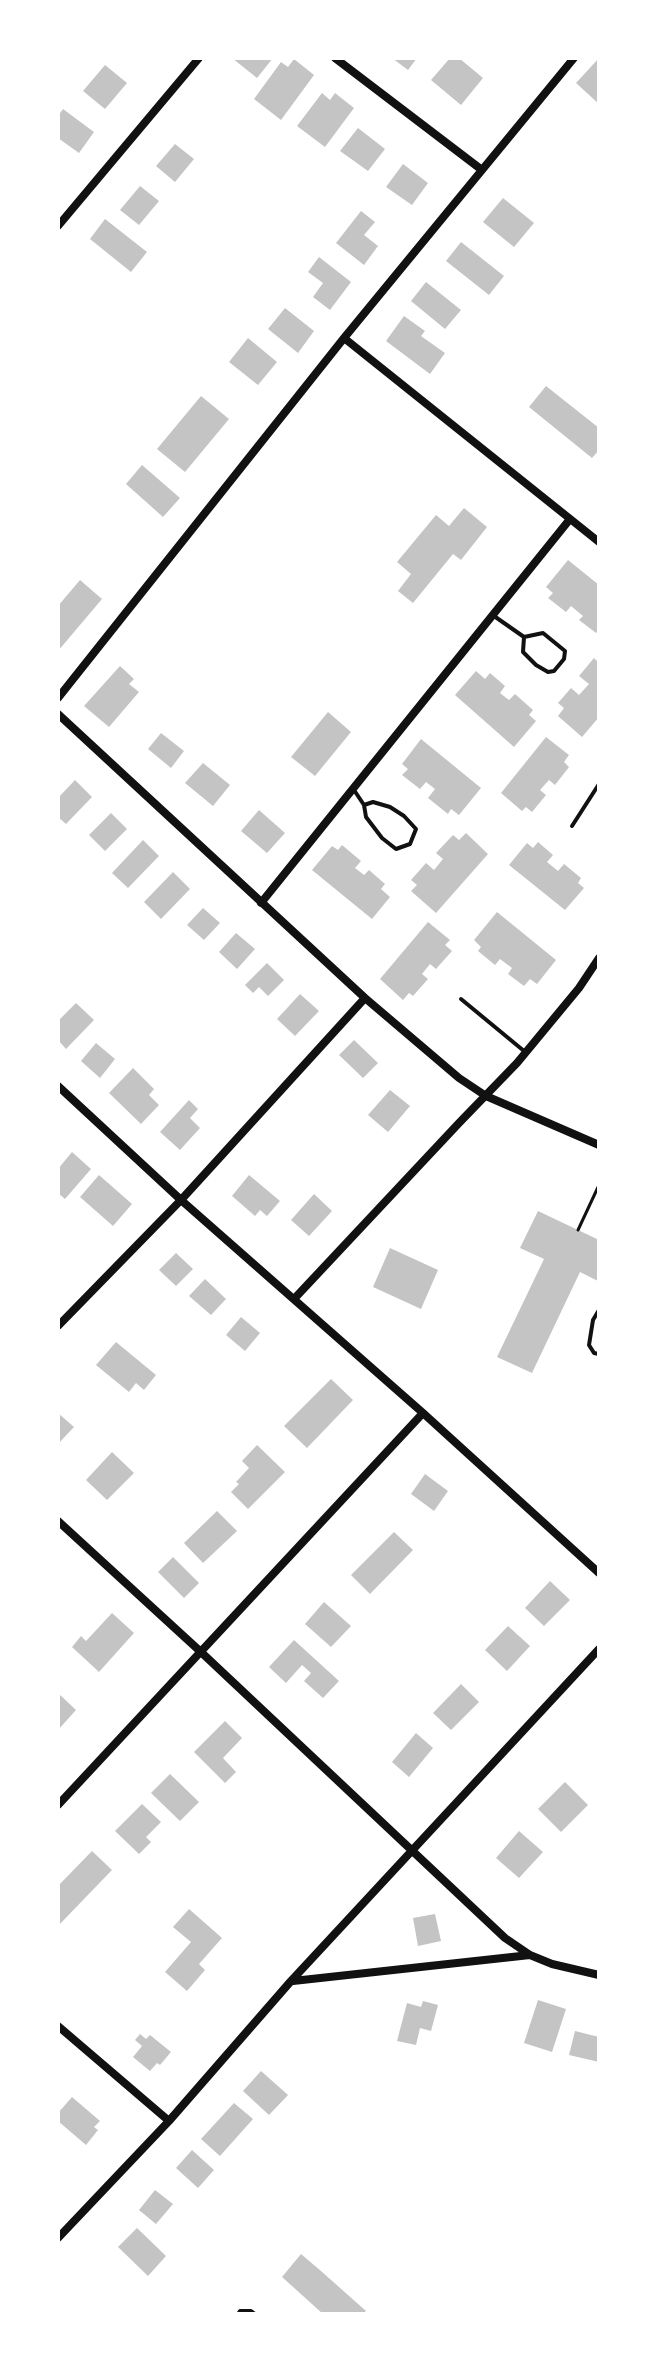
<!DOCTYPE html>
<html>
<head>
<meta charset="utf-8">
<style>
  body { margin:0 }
  #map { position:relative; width:657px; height:2372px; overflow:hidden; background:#fff; font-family:Lato,sans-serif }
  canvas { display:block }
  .frame { position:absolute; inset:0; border:60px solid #fff; pointer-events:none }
</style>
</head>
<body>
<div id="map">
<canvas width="657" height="2372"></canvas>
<div class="frame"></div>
</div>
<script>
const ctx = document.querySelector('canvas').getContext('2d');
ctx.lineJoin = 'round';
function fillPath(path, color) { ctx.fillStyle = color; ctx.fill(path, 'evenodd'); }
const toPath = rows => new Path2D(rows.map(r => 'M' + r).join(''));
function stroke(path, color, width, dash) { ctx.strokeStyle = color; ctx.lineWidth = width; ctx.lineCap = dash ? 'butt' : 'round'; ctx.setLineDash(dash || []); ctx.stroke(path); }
fillPath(toPath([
  [232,58,273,58,257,78],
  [392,58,417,58,408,70],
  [450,58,459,58,483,78,461,105,431,80],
  [599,58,599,104,576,83],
  [294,59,314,75,281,120,254,99,281,62,288,67],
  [105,65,127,83,105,109,83,91],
  [322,93,330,100,335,93,354,108,325,147,297,126],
  [63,109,94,132,79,153,58,138,58,116],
  [358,128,385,149,368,171,340,151],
  [175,144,194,159,175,182,156,166],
  [403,164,428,183,412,205,386,187],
  [140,186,159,201,139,225,120,210],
  [503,198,534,223,514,247,483,222],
  [361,211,375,222,364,235,378,246,364,265,336,243],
  [105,219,147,252,131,272,90,239],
  [461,242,504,276,489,295,446,261],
  [319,257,351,282,330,310,313,297,323,283,308,272],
  [426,282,461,310,445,329,411,301],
  [285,308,314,331,298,353,268,329],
  [404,316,425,331,421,336,445,353,430,374,386,341],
  [248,338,277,362,258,385,229,362],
  [546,386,599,428,599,450,592,458,529,407],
  [201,396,229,419,185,472,157,449],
  [142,465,180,498,163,517,126,484],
  [464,508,487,527,461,560,453,554,413,603,398,591,411,574,397,562,436,515,449,526],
  [568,560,599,585,599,629,596,633,579,620,583,616,571,606,566,612,548,598,553,593,546,587],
  [80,580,102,599,58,651,58,606],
  [594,658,599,663,599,717,582,737,558,716,564,708,558,703,571,688,579,695,589,684,579,676],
  [120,666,134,679,129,684,139,692,109,727,84,706],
  [476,671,485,679,490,673,505,686,500,693,509,700,515,694,533,710,529,715,536,721,514,747,455,695],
  [328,712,351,732,315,776,291,757],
  [161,733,184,751,171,768,148,749],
  [546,737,569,755,564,762,569,767,555,785,549,780,540,790,546,795,532,812,526,807,522,811,501,793],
  [421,739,481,788,459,815,451,809,448,814,428,798,435,789,426,782,420,789,402,775,408,769,402,764],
  [203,763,230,785,213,806,185,783],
  [75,780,92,797,66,824,58,817,58,798],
  [259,810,285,833,267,853,241,831],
  [111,813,127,829,105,851,89,835],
  [466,833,488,854,436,913,411,891,417,885,411,880,426,863,434,870,443,859,436,853,453,835,459,840],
  [143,840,159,856,128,888,112,873],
  [538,842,553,855,547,862,558,871,564,864,581,878,578,883,584,888,565,910,509,865,527,843,533,848],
  [342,845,361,861,355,868,364,875,369,870,385,884,381,889,390,897,372,919,312,870,332,846,338,850],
  [173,872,190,889,161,919,144,902],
  [203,908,220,923,204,940,187,925],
  [497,912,556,960,537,984,530,979,524,986,508,974,512,968,500,959,495,965,478,951,481,947,474,940],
  [428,922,450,940,445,945,452,951,436,969,430,964,422,974,428,979,413,996,409,993,403,1000,380,979],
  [236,933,255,949,237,969,219,952],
  [267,963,284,980,268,996,259,987,253,993,245,985],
  [300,994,319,1011,295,1036,277,1019],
  [76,1003,94,1020,66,1049,58,1040,58,1021],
  [354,1040,378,1063,363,1078,339,1055],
  [96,1043,115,1059,100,1078,81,1061],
  [133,1068,154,1089,149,1095,159,1105,141,1124,109,1093],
  [390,1090,410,1106,388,1132,368,1115],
  [189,1100,198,1109,190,1118,200,1128,180,1150,160,1132],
  [72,1152,91,1169,65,1199,58,1193,58,1169],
  [99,1175,132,1204,113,1226,80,1197],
  [249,1175,280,1201,267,1216,260,1210,255,1216,232,1196],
  [314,1194,332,1211,309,1236,291,1220],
  [538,1211,599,1240,599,1279,598,1281,580,1272,532,1373,497,1357,544,1259,520,1248],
  [390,1248,438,1270,421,1309,373,1287],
  [176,1253,193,1269,176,1286,159,1270],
  [205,1279,226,1299,211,1315,189,1296],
  [241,1317,260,1333,245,1351,226,1335],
  [116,1342,156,1375,144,1390,136,1383,129,1392,96,1365],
  [331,1379,353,1400,307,1448,284,1426],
  [58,1413,74,1427,58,1444],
  [257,1445,285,1472,248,1509,231,1492,239,1484,236,1482,249,1468,242,1461],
  [112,1452,134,1473,107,1500,86,1480],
  [425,1474,448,1491,434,1511,411,1494],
  [217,1511,237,1531,203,1563,184,1543],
  [394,1532,413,1550,370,1594,351,1575],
  [173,1557,199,1583,184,1598,158,1572],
  [550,1581,570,1600,544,1626,525,1608],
  [324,1602,351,1626,331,1647,305,1624],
  [112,1613,134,1633,99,1672,72,1647,81,1636,86,1641],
  [508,1626,530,1646,507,1671,485,1650],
  [294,1640,339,1681,323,1698,304,1681,311,1673,302,1665,286,1683,269,1667],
  [461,1684,479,1702,451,1730,433,1713],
  [58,1693,76,1710,58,1730],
  [225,1721,242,1738,223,1758,236,1772,225,1783,194,1752],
  [416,1733,433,1748,409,1777,392,1762],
  [170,1774,199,1802,180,1821,151,1793],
  [565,1782,588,1805,561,1832,538,1809],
  [142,1804,161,1822,146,1837,151,1842,139,1854,115,1831],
  [519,1831,543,1852,519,1878,496,1858],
  [92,1851,112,1870,58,1926,58,1886],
  [189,1909,222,1938,199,1964,205,1970,187,1991,165,1972,191,1942,173,1927],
  [435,1914,441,1941,418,1946,413,1918],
  [538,2000,566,2009,552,2052,524,2043],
  [423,2001,438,2005,431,2031,420,2028,416,2045,397,2041,407,2003,421,2007],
  [575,2031,599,2037,599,2062,569,2055],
  [140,2034,146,2039,150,2035,171,2052,160,2065,157,2063,150,2071,133,2057,142,2046,135,2040],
  [261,2071,288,2095,269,2115,243,2091],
  [72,2097,100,2121,94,2127,98,2130,86,2145,58,2121,58,2113],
  [234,2103,253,2119,220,2156,201,2139],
  [192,2150,214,2170,198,2188,176,2168],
  [155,2190,173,2204,156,2224,139,2210],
  [137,2228,166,2256,148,2276,118,2247],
  [301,2254,321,2271,366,2311,363,2314,323,2314,282,2277]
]), '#c4c4c4');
stroke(toPath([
  [578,1230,599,1185]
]), '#111', 3);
stroke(toPath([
  [494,616,524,637,543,633,565,651,564,659,554,671,548,672,536,665,523,652,524,637],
  [354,790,364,805,366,817,382,838,396,849,410,844,416,829,404,816,390,807,373,802,364,805],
  [572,826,599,784],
  [461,999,524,1051],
  [599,1310,593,1320,589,1345,594,1353,599,1354],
  [238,2314,240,2311,251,2311,255,2314]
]), '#111', 4);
stroke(toPath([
  [335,58,482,170],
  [58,226,199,58],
  [344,338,599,542],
  [58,698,344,338,574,58],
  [58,714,365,998,459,1078,486,1096,599,1145],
  [261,903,570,519],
  [58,1086,181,1200,423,1413,599,1573],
  [294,1299,459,1123,517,1063,579,988,599,958],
  [58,1326,181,1200,365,998],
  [58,1521,202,1653,505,1938,530,1955,552,1964,599,1975],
  [58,1805,423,1413],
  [293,1981,530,1955],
  [58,2026,169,2121],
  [58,2238,169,2121,291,1981,599,1649]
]), '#111', 8);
</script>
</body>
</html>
